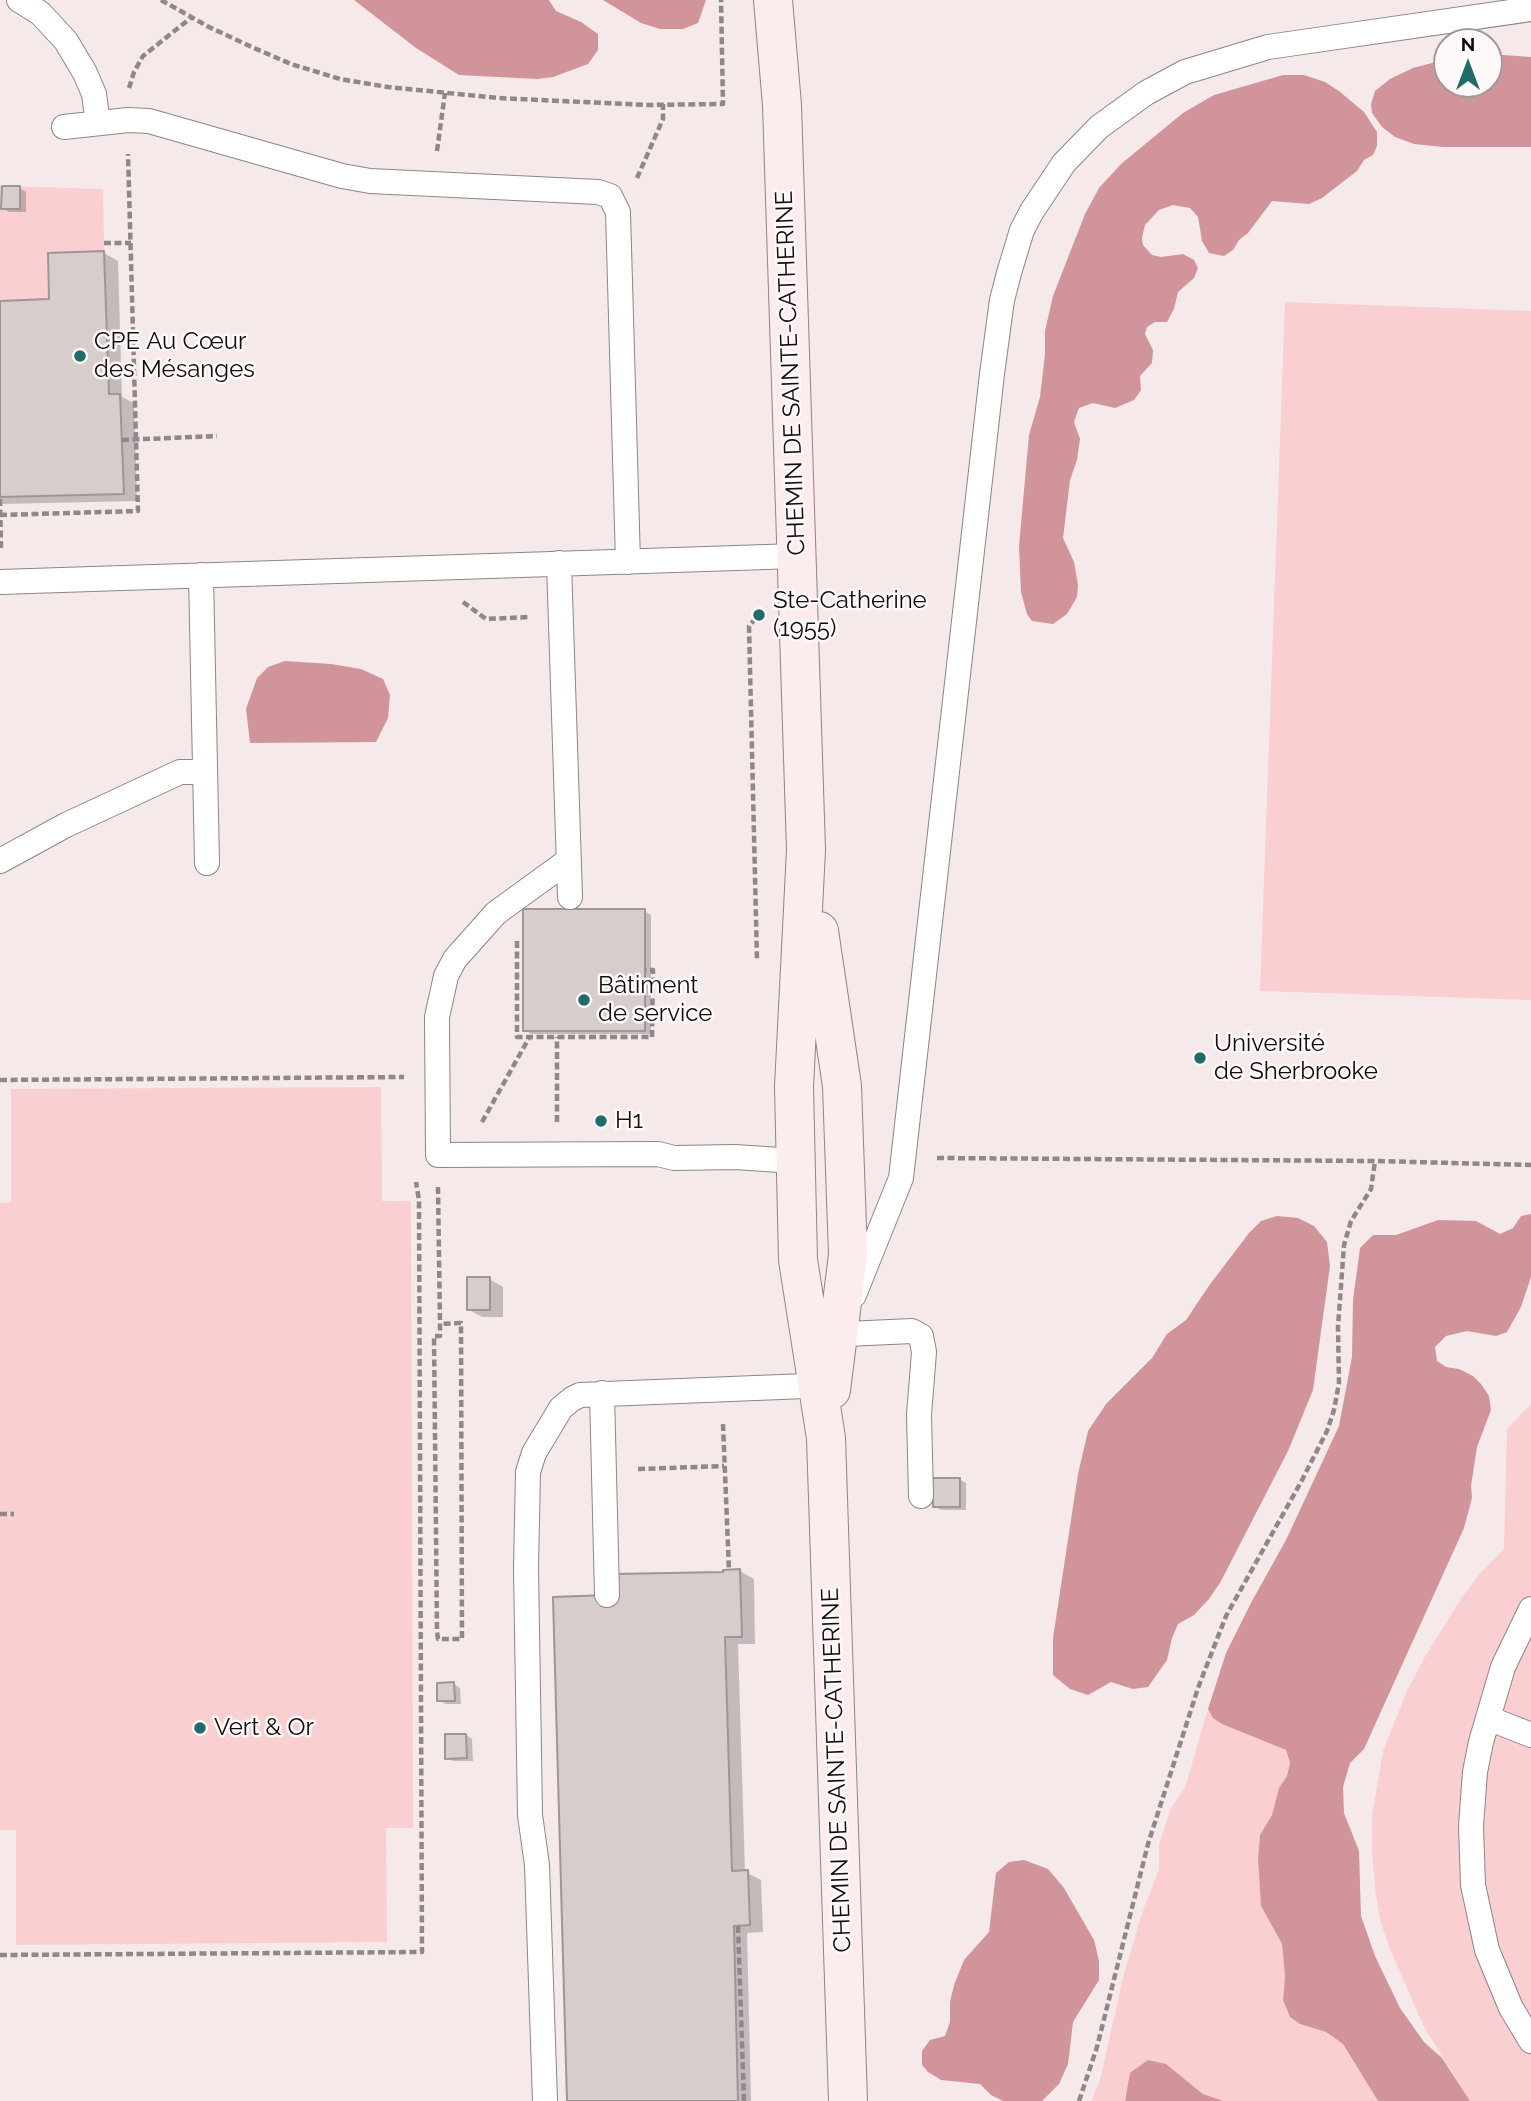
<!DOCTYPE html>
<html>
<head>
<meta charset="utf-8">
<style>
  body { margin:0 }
  #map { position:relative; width:1531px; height:2101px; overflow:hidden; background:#f5e9ea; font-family:Raleway,sans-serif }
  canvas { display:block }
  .north { position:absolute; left:1433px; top:28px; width:70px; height:70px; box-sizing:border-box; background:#fff8f8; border:2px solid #a09a9a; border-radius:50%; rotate:0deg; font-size:19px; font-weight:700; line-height:28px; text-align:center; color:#110d0d }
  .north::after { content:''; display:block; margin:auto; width:24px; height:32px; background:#206c6a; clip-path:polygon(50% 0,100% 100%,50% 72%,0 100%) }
</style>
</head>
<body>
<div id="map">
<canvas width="1531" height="2101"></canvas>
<div class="north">N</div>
</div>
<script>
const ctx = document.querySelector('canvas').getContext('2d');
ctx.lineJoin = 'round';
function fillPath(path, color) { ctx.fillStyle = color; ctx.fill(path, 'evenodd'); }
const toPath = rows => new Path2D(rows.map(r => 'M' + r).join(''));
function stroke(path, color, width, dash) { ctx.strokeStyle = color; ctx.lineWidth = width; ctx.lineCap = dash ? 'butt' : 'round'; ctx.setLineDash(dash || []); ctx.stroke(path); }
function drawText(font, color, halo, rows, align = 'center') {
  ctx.font = font + ' Raleway,sans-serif'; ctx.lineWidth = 5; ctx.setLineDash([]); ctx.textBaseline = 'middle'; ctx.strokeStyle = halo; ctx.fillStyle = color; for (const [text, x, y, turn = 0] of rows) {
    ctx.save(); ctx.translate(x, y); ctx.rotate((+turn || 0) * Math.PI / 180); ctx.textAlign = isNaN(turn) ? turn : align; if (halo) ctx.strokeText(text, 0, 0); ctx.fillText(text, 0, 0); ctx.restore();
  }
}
fillPath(toPath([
  [0,186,103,189,104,251,48,253,49,299,0,301],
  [1285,302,1531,311,1531,1000,1260,991],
  [381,1087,382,1201,411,1201,413,1828,386,1828,387,1942,16,1945,16,1830,0,1830,0,1203,11,1202,11,1089],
  [1531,1404,1531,2101,1470,2101,1424,2027,1390,1949,1380,1920,1375,1888,1372,1851,1372,1816,1383,1751,1407,1691,1426,1655,1462,1597,1482,1571,1504,1549,1507,1429],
  [1208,1709,1213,1718,1222,1724,1286,1750,1290,1763,1287,1777,1279,1788,1273,1815,1260,1835,1258,1859,1261,1906,1282,1944,1285,1977,1283,2000,1290,2017,1300,2024,1326,2032,1343,2044,1378,2101,1223,2101,1203,2094,1166,2064,1125,2093,1125,2101,1091,2101,1100,2080,1123,1978,1141,1916,1159,1869,1159,1844,1171,1808,1185,1788]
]), '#facfd2');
fillPath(toPath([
  [354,0,549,0,556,11,581,22,598,34,598,50,588,64,553,77,537,79,459,75,416,48],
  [603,0,706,0,698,23,683,29,660,29,641,23],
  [1489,54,1531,57,1531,147,1443,147,1414,144,1395,137,1382,127,1372,113,1371,104,1375,91,1390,79,1413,68,1447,59,1447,84,1489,84],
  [1283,75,1304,75,1325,82,1339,91,1364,112,1377,132,1377,146,1373,155,1364,160,1357,171,1322,198,1309,204,1272,201,1248,233,1239,240,1233,250,1224,256,1209,253,1202,241,1198,217,1190,208,1173,205,1159,210,1145,225,1142,238,1143,245,1152,255,1161,257,1183,254,1194,260,1198,268,1194,278,1178,292,1174,309,1167,322,1155,322,1147,327,1145,334,1153,350,1152,363,1140,376,1141,390,1134,400,1115,408,1093,403,1079,408,1074,422,1080,439,1077,460,1070,480,1063,538,1074,562,1078,585,1077,597,1067,614,1053,624,1032,621,1027,614,1021,592,1019,546,1029,435,1040,397,1045,354,1045,331,1053,296,1085,214,1099,188,1121,164,1183,113,1214,95],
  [285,661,331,664,361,669,383,679,390,695,388,718,376,742,250,743,246,709,257,678,268,667],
  [1531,1214,1531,1277,1521,1307,1507,1332,1496,1336,1467,1331,1446,1336,1435,1347,1437,1361,1446,1367,1459,1369,1473,1376,1481,1384,1489,1396,1491,1410,1477,1447,1471,1486,1472,1498,1464,1528,1364,1749,1350,1763,1343,1787,1344,1813,1359,1851,1361,1916,1375,1956,1400,2008,1424,2042,1442,2058,1470,2101,1378,2101,1343,2044,1326,2032,1300,2024,1290,2017,1283,2000,1285,1977,1282,1944,1261,1906,1258,1859,1260,1835,1272,1815,1279,1788,1287,1776,1290,1763,1286,1750,1222,1724,1213,1718,1208,1709,1226,1653,1252,1601,1286,1540,1339,1426,1352,1357,1353,1300,1360,1248,1373,1235,1396,1235,1438,1220,1476,1221,1500,1234,1513,1228,1521,1216],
  [1277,1216,1298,1218,1314,1226,1327,1242,1330,1266,1313,1390,1288,1451,1221,1581,1209,1599,1194,1615,1178,1624,1172,1638,1167,1660,1148,1687,1133,1689,1111,1682,1088,1695,1070,1689,1053,1675,1053,1638,1078,1474,1088,1431,1106,1404,1152,1358,1167,1334,1186,1320,1208,1287,1249,1233,1261,1221],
  [1024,1860,1048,1869,1064,1888,1094,1940,1099,1961,1099,1980,1073,2022,1068,2064,1059,2084,1042,2101,1003,2101,991,2095,980,2084,941,2080,928,2072,922,2065,922,2051,930,2040,945,2036,950,2022,950,2002,954,1985,964,1960,989,1932,996,1873,1009,1862],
  [1148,2060,1166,2064,1203,2094,1223,2101,1125,2101,1130,2073]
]), '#d1949a');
fillPath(toPath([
  [20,188,26,192,26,212,9,212,3,208],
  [104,253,118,261,122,397,134,403,137,501,0,504,0,302,51,301],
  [644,911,651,915,651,1034,531,1034,525,1030],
  [489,1279,503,1287,503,1317,482,1317,468,1309],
  [959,1479,966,1483,966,1510,941,1510,934,1506],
  [740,1571,754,1579,755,1644,738,1644,745,1872,761,1880,763,1932,747,1933,751,2101,569,2101,616,1596],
  [454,1684,460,1688,461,1704,446,1704,439,1700],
  [466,1735,472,1739,473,1761,453,1761,447,1758]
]), '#0003');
const building = toPath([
  [2,186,20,186,20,209,1,209,2,186],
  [104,251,109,394,120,394,124,494,0,497,0,301,49,299,48,253,104,251],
  [523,909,645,909,645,1031,523,1031,523,909],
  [467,1277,490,1277,490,1310,467,1310,467,1277],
  [932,1478,960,1478,960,1507,933,1507,932,1478],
  [740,1569,742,1637,725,1637,732,1871,748,1870,750,1925,734,1926,738,2101,567,2101,553,1597,607,1595,614,1574,723,1572,723,1570,740,1569],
  [454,1682,455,1701,437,1701,437,1683,454,1682],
  [445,1734,466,1734,467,1758,445,1759,445,1734]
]);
fillPath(building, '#d8cdcd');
stroke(building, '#9f9595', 2);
const service = toPath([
  [19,0,40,13,66,41,85,73,94,94,98,123],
  [64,127,128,120,149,121,342,176,370,181,598,192,610,196,618,212,628,562],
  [559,563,570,897],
  [201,575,207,863],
  [0,582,797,556],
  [569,860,496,913,455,959,446,976,437,1017,438,1155,658,1154,674,1158,735,1157,795,1161],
  [0,861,66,825,180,772,205,772],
  [854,1295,901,1178,992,374,1002,300,1009,273,1022,230,1032,211,1064,163,1099,127,1146,93,1185,72,1268,47,1531,9],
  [825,1335,912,1331,921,1336,924,1352,919,1415,921,1496],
  [602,1393,607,1595],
  [1531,1609,1503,1667,1481,1742,1475,1772,1471,1826,1473,1885,1487,1950,1511,2008,1531,2041],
  [1488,1718,1531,1735],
  [545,2101,537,1865,530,1815,526,1568,528,1472,534,1453,561,1408,572,1399,580,1395,831,1385]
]);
const secondary = toPath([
  [773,0,782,105,806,850,794,1087,798,1260,826,1438,848,2101],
  [819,931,842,1086,848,1255,831,1390]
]);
stroke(service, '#8f8585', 26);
stroke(secondary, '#8f8585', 40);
stroke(toPath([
  [161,0,209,27,254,48,291,64,340,79,388,87,498,98,646,105,723,104,721,0],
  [129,88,134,72,143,56,192,17],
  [437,151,445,93],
  [637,178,663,119,663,104],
  [104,243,131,243],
  [122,440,217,436],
  [0,499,1,548],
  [0,515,138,511,128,154],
  [463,602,486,619,529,617],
  [756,618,749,626,757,960],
  [517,941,517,1037,652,1037,653,970,645,970],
  [0,1080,404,1077],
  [482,1122,529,1038],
  [557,1122,557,1037],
  [937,1158,1375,1161,1531,1165],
  [438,1187,440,1324,440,1336,434,1336,437,1631,438,1639,462,1639,461,1323,440,1324],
  [723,1424,729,1570],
  [638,1469,724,1466],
  [0,1514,14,1514],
  [738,1926,744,2101],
  [0,1955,422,1952,419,1200,416,1182],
  [1079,2101,1097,2047,1148,1844,1198,1688,1226,1616,1301,1482,1327,1431,1334,1410,1339,1383,1338,1327,1344,1245,1351,1221,1371,1189,1375,1161]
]), '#908788', 4.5, [7, 3.5]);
stroke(service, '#fff', 24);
stroke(secondary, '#fceced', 38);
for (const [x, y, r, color] of [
  [80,356,7,"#206c6a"],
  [759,615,7,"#206c6a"],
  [584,1000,7,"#206c6a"],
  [1200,1058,7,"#206c6a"],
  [601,1121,7,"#206c6a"],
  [200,1728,7,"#206c6a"]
]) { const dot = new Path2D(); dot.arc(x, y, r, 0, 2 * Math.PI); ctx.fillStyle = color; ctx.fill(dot); stroke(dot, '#fff8f8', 2.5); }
drawText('24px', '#110d0d', '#fff8f8', [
  ["CPE Au Cœur",94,342],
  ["des Mésanges",94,370],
  ["Ste-Catherine",773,601],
  ["(1955)",773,629],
  ["Bâtiment",598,986],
  ["de service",598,1014],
  ["Université",1214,1044],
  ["de Sherbrooke",1214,1072],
  ["H1",615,1121],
  ["Vert & Or",214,1728]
], 'left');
drawText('24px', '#110d0d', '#fff8f8', [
  ["CHEMIN DE SAINTE-CATHERINE",791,373,-92],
  ["CHEMIN DE SAINTE-CATHERINE",837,1770,-92]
]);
</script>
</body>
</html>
